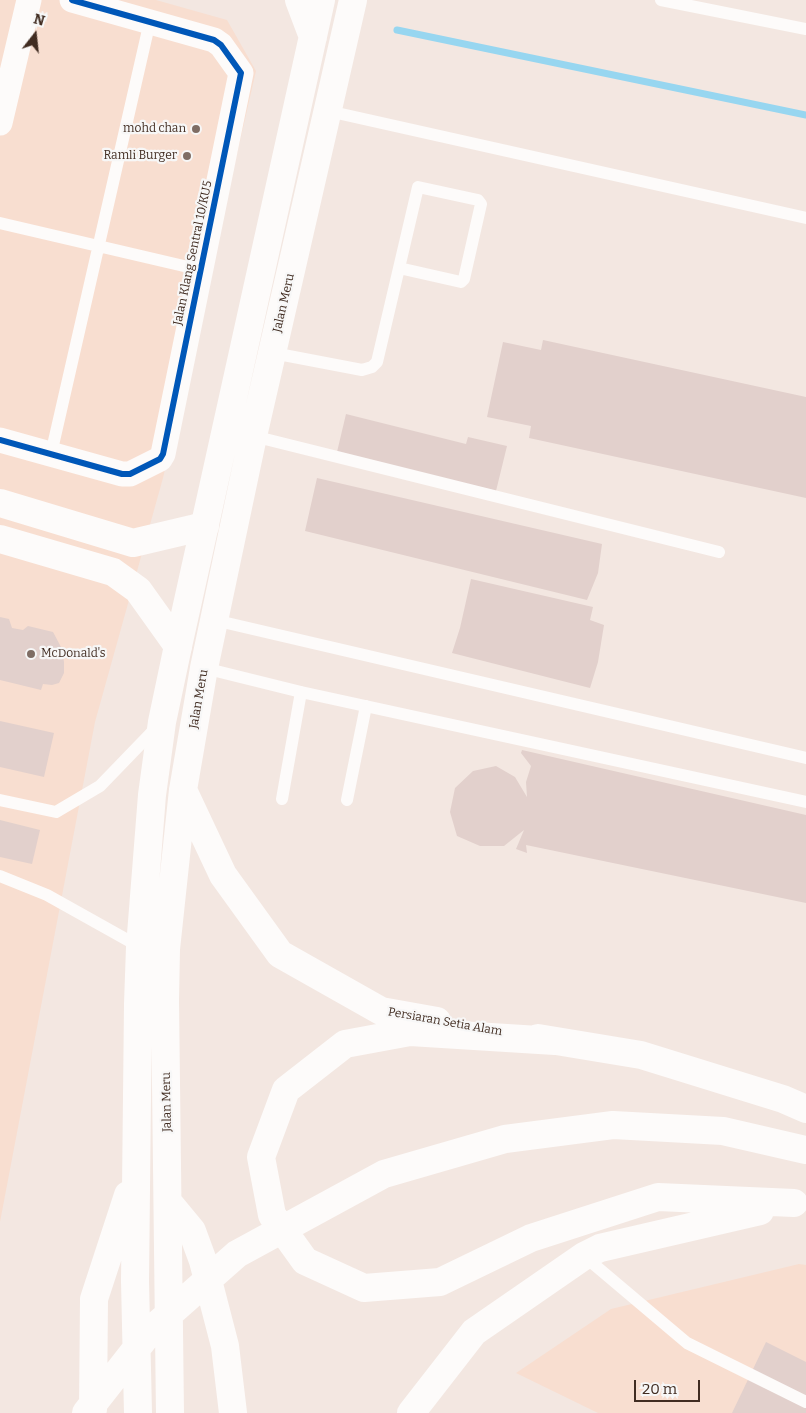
<!DOCTYPE html>
<html>
<head>
<meta charset="utf-8">
<style>
  body { margin:0 }
  #map { position:relative; width:806px; height:1413px; overflow:hidden; background:#f3e7e1; font-family:Bitter,serif }
  canvas { display:block }
  .north { position:absolute; left:10px; top:10px; width:50px; height:50px; -webkit-text-stroke:4px #f7f7f7; paint-order:stroke; rotate:16deg; font-size:14px; font-weight:700; line-height:20px; text-align:center; color:#412c21 }
  .north::after { content:''; display:block; margin:auto; width:18px; height:22px; background:#412c21; clip-path:polygon(50% 0,100% 100%,50% 72%,0 100%) }
  .scale { position:absolute; left:634px; top:1380px; width:66px; height:22px; box-sizing:border-box; border:2px solid #412c21; border-top:0; padding-left:6px; font-size:15px; line-height:18px; white-space:nowrap; color:#412c21; -webkit-text-stroke:4px #f7f7f7; paint-order:stroke }
</style>
</head>
<body>
<div id="map">
<canvas width="806" height="1413"></canvas>
<div class="north">N</div>
<div class="scale">20 m</div>
</div>
<script>
const ctx = document.querySelector('canvas').getContext('2d');
ctx.lineJoin = 'round';
function fillPath(path, color) { ctx.fillStyle = color; ctx.fill(path, 'evenodd'); }
const toPath = rows => new Path2D(rows.map(r => 'M' + r).join(''));
function stroke(path, color, width, dash) { ctx.strokeStyle = color; ctx.lineWidth = width; ctx.lineCap = dash ? 'butt' : 'round'; ctx.setLineDash(dash || []); ctx.stroke(path); }
function drawText(font, color, halo, rows, align = 'center') {
  ctx.font = font + ' Bitter,serif'; ctx.lineWidth = 4.5; ctx.setLineDash([]); ctx.textBaseline = 'middle'; ctx.strokeStyle = halo; ctx.fillStyle = color; for (const [text, x, y, turn = 0] of rows) {
    ctx.save(); ctx.translate(x, y); ctx.rotate((+turn || 0) * Math.PI / 180); ctx.textAlign = isNaN(turn) ? turn : align; if (halo) ctx.strokeText(text, 0, 0); ctx.fillText(text, 0, 0); ctx.restore();
  }
}
fillPath(toPath([
  [0,0,156,0,227,20,256,71,163,478,95,722,0,1222],
  [799,1264,806,1265,806,1413,598,1413,516,1373,611,1309]
]), '#f8ded0');
stroke(toPath([
  [397,30,806,115]
]), '#97d6f0', 7);
fillPath(toPath([
  [543,340,806,397,806,498,529,438,531,426,487,417,503,342,541,350],
  [346,414,466,444,468,437,507,446,496,491,337,452],
  [317,478,602,544,598,573,587,600,305,531],
  [471,579,593,607,590,620,604,625,598,662,590,688,452,653,460,628],
  [0,617,9,619,12,628,23,630,28,626,53,632,61,647,64,662,64,673,59,683,52,685,43,684,41,690,0,680],
  [0,721,54,733,44,777,0,767],
  [522,750,806,815,806,903,526,845,527,853,516,849,524,830,504,846,480,846,457,836,450,812,455,788,473,771,496,766,515,777,527,797,526,782,531,766,521,753],
  [0,820,40,830,32,864,0,857],
  [766,1342,806,1362,806,1413,732,1413]
]), '#e2d0cc');
stroke(toPath([
  [661,0,806,29],
  [328,111,806,218],
  [0,223,201,270],
  [273,353,362,370,372,367,377,362,418,187,478,200,481,204,464,279,461,282,399,268],
  [253,436,719,552],
  [51,454,150,21],
  [214,620,806,758],
  [204,668,301,692,806,802],
  [282,799,301,692],
  [0,800,56,812,100,786,157,727],
  [347,800,366,706],
  [0,876,47,895,140,947],
  [584,1256,687,1343,806,1402]
]), '#fdfbfa', 12);
stroke(toPath([
  [0,123,29,0],
  [0,440,122,474,130,474,160,459,163,454,241,73,221,45,214,40,72,0]
]), '#fdfbfa', 25);
stroke(toPath([
  [0,503,133,543,205,526],
  [0,539,113,572,138,590,178,646]
]), '#fdfbfa', 28);
stroke(toPath([
  [299,0,313,37],
  [183,790,223,875,280,954,381,1011,437,1021],
  [538,1038,641,1055,783,1099,806,1109],
  [555,1041,410,1032,345,1044,286,1090,261,1157,272,1215,305,1261,364,1288,440,1282,531,1238,658,1197,794,1203],
  [168,1202,192,1231,203,1261,225,1346,233,1413],
  [93,1409,94,1299,128,1195],
  [86,1413,151,1330,237,1254,384,1174,505,1139,613,1125,723,1131,806,1150],
  [138,1413,135,1281,138,1004,140,947,152,795,162,722,178,646,321,0],
  [170,1413,165,1000,166,949,183,790,204,668,253,436,353,0],
  [411,1413,474,1332,584,1256,600,1248,760,1211]
]), '#fdfbfa', 28);
stroke(toPath([
  [0,440,122,474,130,474,160,459,163,454,241,73,221,45,214,40,72,0]
]), '#0057b8', 6);
for (const [x, y, r, color] of [
  [196,129,5,"#7f6d64"],
  [187,156,5,"#7f6d64"],
  [31,654,5,"#7f6d64"]
]) { const dot = new Path2D(); dot.arc(x, y, r, 0, 2 * Math.PI); ctx.fillStyle = color; ctx.fill(dot); stroke(dot, '#f7f7f7', 2); }
drawText('12px', '#412c21', '#f7f7f7', [
  ["mohd chan",186,129],
  ["Ramli Burger",177,156],
  ["McDonald's",41,654,"left"]
], 'right');
drawText('12px', '#412c21', '#f7f7f7', [
  ["Jalan Klang Sentral 10/KU5",193,253,-78],
  ["Jalan Meru",284,303,-77],
  ["Jalan Meru",199,699,-80],
  ["Persiaran Setia Alam",445,1022,10],
  ["Jalan Meru",167,1102,-91]
]);
</script>
</body>
</html>
